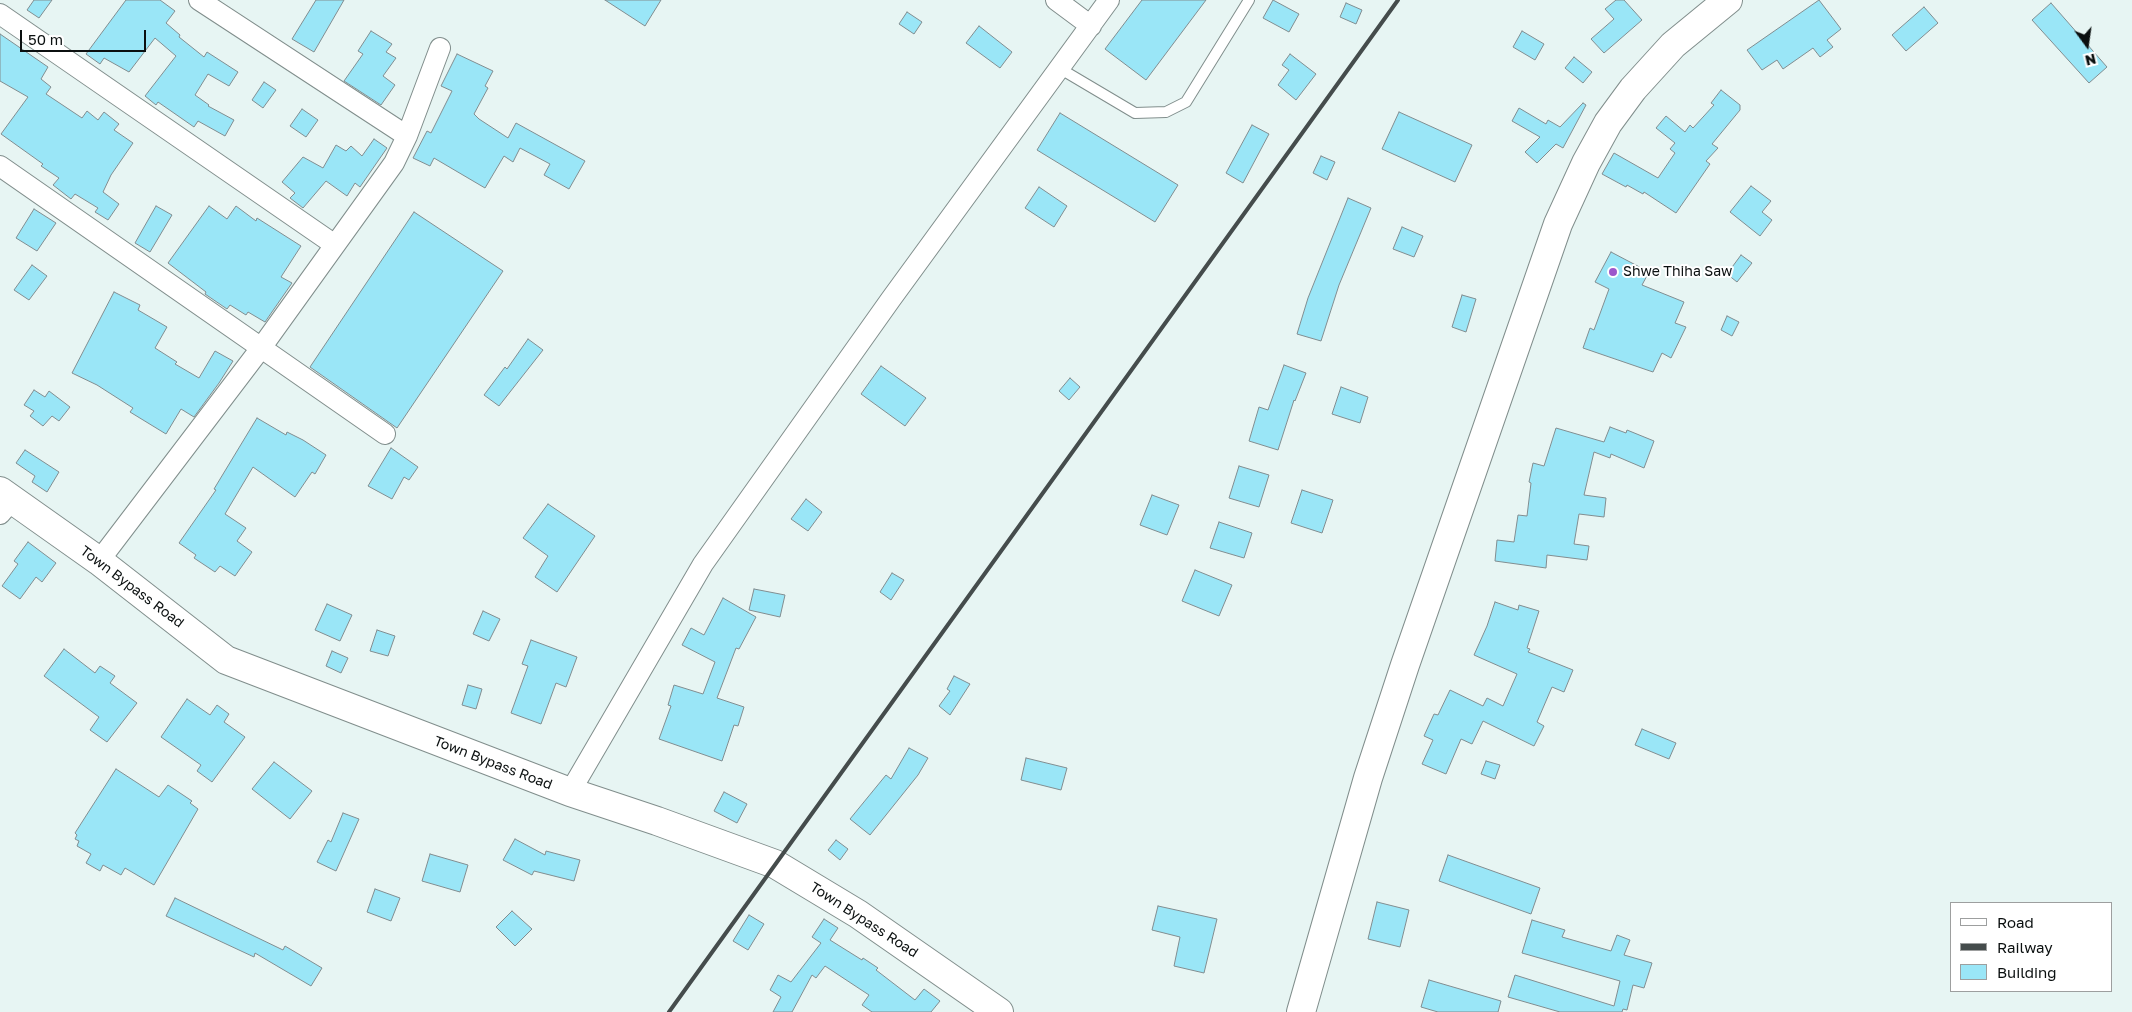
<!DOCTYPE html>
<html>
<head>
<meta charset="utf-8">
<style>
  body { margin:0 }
  #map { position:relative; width:2132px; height:1012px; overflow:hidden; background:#e7f5f3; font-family:"Golos Text",sans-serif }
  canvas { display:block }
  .legend { position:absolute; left:1950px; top:902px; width:162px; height:90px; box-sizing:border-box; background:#fff; border:1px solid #9d9f9f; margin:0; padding:6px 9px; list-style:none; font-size:15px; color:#0b1010 }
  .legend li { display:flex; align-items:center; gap:10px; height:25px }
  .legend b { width:25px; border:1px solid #9d9f9f }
  .north { position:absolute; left:2062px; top:20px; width:50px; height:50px; -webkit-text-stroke:4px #fff; paint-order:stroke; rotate:166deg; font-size:14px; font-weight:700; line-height:20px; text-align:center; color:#0b1010 }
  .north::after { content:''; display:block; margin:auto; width:18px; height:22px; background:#0b1010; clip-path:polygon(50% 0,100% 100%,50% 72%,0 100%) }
  .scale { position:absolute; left:20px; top:30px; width:126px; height:22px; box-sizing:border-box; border:2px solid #0b1010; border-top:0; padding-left:6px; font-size:15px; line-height:18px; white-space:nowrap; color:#0b1010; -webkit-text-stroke:4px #fff; paint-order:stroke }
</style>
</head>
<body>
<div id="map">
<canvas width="2132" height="1012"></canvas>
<ul class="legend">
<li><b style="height:6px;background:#fff"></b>Road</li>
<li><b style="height:6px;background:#454c4c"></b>Railway</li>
<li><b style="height:14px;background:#9ae6f7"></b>Building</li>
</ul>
<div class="north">N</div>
<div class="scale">50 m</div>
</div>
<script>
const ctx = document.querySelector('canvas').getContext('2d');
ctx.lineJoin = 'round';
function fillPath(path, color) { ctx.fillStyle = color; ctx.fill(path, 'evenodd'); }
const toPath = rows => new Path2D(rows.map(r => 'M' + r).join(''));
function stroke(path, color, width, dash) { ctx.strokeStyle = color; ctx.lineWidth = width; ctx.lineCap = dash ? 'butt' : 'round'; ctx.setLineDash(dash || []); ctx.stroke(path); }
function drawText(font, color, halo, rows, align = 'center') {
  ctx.font = font + ' "Golos Text",sans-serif'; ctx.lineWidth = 4; ctx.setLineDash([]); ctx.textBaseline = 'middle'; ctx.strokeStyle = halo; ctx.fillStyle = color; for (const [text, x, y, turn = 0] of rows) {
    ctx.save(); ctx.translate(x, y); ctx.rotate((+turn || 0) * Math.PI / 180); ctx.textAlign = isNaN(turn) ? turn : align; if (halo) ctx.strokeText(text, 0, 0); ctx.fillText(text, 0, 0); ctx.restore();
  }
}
const building = toPath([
  [34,0,52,0,39,18,27,10,34,0],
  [126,0,160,0,175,11,166,23,180,35,179,37,204,57,207,52,238,72,229,86,208,74,195,95,209,105,208,106,234,120,225,136,198,121,194,127,158,102,156,105,145,96,176,56,155,38,129,72,104,58,100,64,86,54,126,0],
  [316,0,344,0,314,52,292,39,316,0],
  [605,0,661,0,645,26,605,0],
  [1142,0,1206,0,1146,80,1105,49,1142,0],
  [1273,0,1299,14,1289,32,1263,18,1273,0],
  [1616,0,1624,0,1642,20,1604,53,1591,39,1614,19,1605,9,1616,0],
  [1819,0,1841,29,1827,40,1833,47,1820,57,1813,48,1783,69,1777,60,1762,70,1747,50,1819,0],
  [1346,3,1362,10,1356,24,1340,17,1346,3],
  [2051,3,2107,67,2089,83,2032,20,2051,3],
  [1924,7,1938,23,1906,51,1892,35,1924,7],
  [907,12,922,22,914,34,899,24,907,12],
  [979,26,1012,52,1000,68,966,43,979,26],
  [371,31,392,44,386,52,396,58,383,76,395,85,381,105,344,81,363,54,358,51,371,31],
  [1522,31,1544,44,1535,60,1513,47,1522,31],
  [0,34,48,67,41,79,51,87,46,94,82,118,87,111,98,120,104,112,119,124,114,130,133,143,111,175,103,192,119,204,108,220,95,212,98,208,75,194,71,199,53,185,59,178,41,166,43,164,1,134,28,97,0,81,0,34],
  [457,54,493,71,485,86,488,88,474,114,479,119,508,138,516,123,585,161,569,189,544,175,550,164,520,148,513,162,504,156,485,188,434,158,430,166,413,158,427,131,431,133,452,91,441,86,457,54],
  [1290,54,1316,74,1296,100,1278,85,1289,70,1282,65,1290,54],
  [1574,57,1592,72,1583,83,1565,68,1574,57],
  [264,82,276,90,263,108,252,100,264,82],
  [1721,90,1740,105,1740,110,1712,144,1718,148,1706,161,1710,164,1676,213,1644,192,1643,194,1627,185,1626,187,1602,174,1614,153,1658,178,1675,153,1670,149,1675,143,1656,128,1666,116,1685,132,1690,125,1693,128,1714,105,1711,103,1721,90],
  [1583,103,1586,105,1563,148,1556,144,1537,163,1525,152,1540,137,1512,121,1519,108,1546,124,1548,120,1560,127,1583,103],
  [302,109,318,120,306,137,290,126,302,109],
  [1399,112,1472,145,1455,182,1382,149,1399,112],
  [1060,113,1178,185,1155,222,1037,150,1060,113],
  [1252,125,1269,134,1243,183,1226,173,1252,125],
  [374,139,387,148,360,187,355,183,347,196,326,181,303,208,290,198,295,193,282,182,303,157,323,168,336,145,346,151,351,146,362,156,374,139],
  [1321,156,1335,162,1327,180,1313,173,1321,156],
  [1751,186,1771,201,1762,212,1772,220,1760,236,1730,212,1751,186],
  [1039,187,1067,206,1054,227,1025,208,1039,187],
  [1348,198,1371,208,1339,285,1321,341,1297,334,1308,298,1348,198],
  [156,206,172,215,150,252,135,243,156,206],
  [209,206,227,219,236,206,256,221,257,218,301,246,281,277,292,283,265,322,248,312,246,315,230,305,227,309,205,294,206,292,168,263,209,206],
  [34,209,56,223,37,251,16,238,34,209],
  [414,212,503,271,397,428,310,367,414,212],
  [1402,227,1423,236,1414,257,1393,249,1402,227],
  [1611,252,1649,272,1642,285,1684,302,1675,323,1686,327,1671,358,1662,353,1653,372,1583,348,1590,328,1594,330,1609,289,1595,282,1611,252],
  [1741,255,1752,263,1737,282,1727,274,1741,255],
  [32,265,47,276,29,300,14,290,32,265],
  [114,292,140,305,138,310,167,327,155,348,177,362,175,364,199,378,215,351,233,361,219,383,194,417,181,409,166,434,130,412,133,408,97,385,72,373,114,292],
  [1462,295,1476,299,1466,332,1452,327,1462,295],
  [1727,316,1739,322,1732,336,1721,330,1727,316],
  [528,339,543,350,499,406,484,395,505,367,507,369,528,339],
  [1284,365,1306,373,1295,401,1294,400,1278,450,1249,441,1259,407,1268,410,1284,365],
  [881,366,926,398,905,426,861,394,881,366],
  [1070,378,1080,387,1069,400,1059,391,1070,378],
  [1341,387,1368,397,1360,423,1332,414,1341,387],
  [34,390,45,397,49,391,70,407,59,421,52,416,43,426,30,416,34,411,24,405,34,390],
  [257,418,286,435,287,432,303,440,326,455,315,474,312,472,295,497,253,467,225,514,246,528,237,541,252,552,235,576,220,566,215,572,194,558,196,555,179,543,216,490,214,489,257,418],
  [1610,427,1626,433,1627,430,1654,441,1644,468,1611,454,1610,458,1594,452,1584,495,1606,498,1604,517,1579,514,1574,544,1589,546,1587,560,1547,555,1546,568,1495,561,1497,540,1514,542,1518,515,1527,516,1531,483,1529,482,1533,463,1544,466,1556,428,1604,442,1610,427],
  [391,448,418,467,409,480,404,477,392,499,368,486,391,448],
  [25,450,59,472,47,492,32,482,35,476,16,463,25,450],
  [1239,466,1269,475,1259,507,1229,498,1239,466],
  [1302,490,1333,500,1322,533,1291,523,1302,490],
  [1152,495,1179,505,1167,535,1140,525,1152,495],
  [806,499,822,512,808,531,791,519,806,499],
  [548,504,595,536,557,592,535,577,548,556,523,538,548,504],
  [1219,522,1252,533,1244,558,1210,548,1219,522],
  [28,542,56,563,42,582,36,577,20,599,2,586,18,564,14,561,28,542],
  [1195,570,1232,585,1219,616,1182,601,1195,570],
  [892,573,904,580,891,600,880,592,892,573],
  [754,589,785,595,780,617,749,610,754,589],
  [723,598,756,617,739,649,736,648,717,698,744,707,738,726,734,725,722,761,659,739,671,706,668,705,674,685,703,694,715,662,682,645,691,628,704,635,723,598],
  [1495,602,1518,610,1519,605,1539,611,1527,648,1530,649,1528,652,1573,670,1564,692,1552,687,1537,722,1544,726,1534,746,1483,721,1472,744,1461,739,1446,774,1422,764,1433,740,1424,736,1434,714,1438,715,1450,690,1483,706,1487,698,1503,706,1517,674,1474,655,1487,626,1495,602],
  [327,604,352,615,340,641,315,630,327,604],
  [483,611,500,619,489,641,473,634,483,611],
  [377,630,395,636,388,656,370,651,377,630],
  [531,640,577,657,566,687,556,683,541,724,511,713,528,666,522,664,531,640],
  [64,649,95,673,100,666,115,676,110,683,137,703,107,742,90,730,99,717,44,676,64,649],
  [332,651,348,658,341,673,326,666,332,651],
  [954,676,970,684,950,715,939,706,950,691,947,689,954,676],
  [468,685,482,689,476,709,462,705,468,685],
  [187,699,210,715,217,705,229,714,224,722,245,737,212,782,197,771,201,765,161,737,187,699],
  [1642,729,1676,743,1669,759,1635,745,1642,729],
  [909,748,928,758,918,775,870,835,850,819,886,775,891,779,909,748],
  [1026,758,1067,768,1061,790,1021,780,1026,758],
  [1486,761,1500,765,1495,779,1481,774,1486,761],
  [274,762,312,791,290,819,252,789,274,762],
  [116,769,159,797,168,785,192,801,190,803,198,809,154,885,125,868,121,875,103,865,100,871,86,863,91,854,77,846,79,841,75,839,77,835,75,833,116,769],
  [724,792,747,804,737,823,714,811,724,792],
  [343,813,359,819,336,871,317,862,328,840,331,842,343,813],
  [515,839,545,855,546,851,580,860,574,881,534,871,532,875,503,860,515,839],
  [836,840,848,849,840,860,828,850,836,840],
  [430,854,468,865,460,892,422,881,430,854],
  [1448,855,1540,888,1531,914,1439,881,1448,855],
  [375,889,400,898,391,921,367,912,375,889],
  [175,898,283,950,285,946,322,968,311,986,255,953,254,957,166,916,175,898],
  [1377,902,1409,910,1400,947,1368,939,1377,902],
  [1158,906,1217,919,1204,973,1174,966,1180,937,1152,930,1158,906],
  [512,911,532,929,515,946,496,927,512,911],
  [749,915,764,924,748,950,733,941,749,915],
  [824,919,838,928,830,940,862,960,863,958,878,968,876,970,915,1000,924,989,940,1001,931,1012,872,1012,862,1005,869,995,825,966,816,978,812,975,792,1012,773,1012,781,997,770,990,778,975,791,982,821,943,812,937,824,919],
  [1532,920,1565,930,1562,937,1611,951,1617,935,1630,940,1624,955,1652,963,1644,988,1633,985,1627,1010,1623,1009,1622,1012,1560,1012,1508,997,1515,975,1614,1006,1620,981,1522,953,1532,920],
  [1429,980,1501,1001,1498,1012,1438,1012,1421,1007,1429,980]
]);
fillPath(building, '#9ae6f7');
stroke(building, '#818d90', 1);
const lane = toPath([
  [1059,68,1135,113,1166,112,1186,102,1249,0]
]);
const street = toPath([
  [199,0,407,136],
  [1056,0,1091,26],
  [0,14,335,245],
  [0,166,385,434],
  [0,514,12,500],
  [99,561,261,348,394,163,407,136,440,48],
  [570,792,703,564,891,299,1109,0]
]);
const secondary = toPath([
  [0,491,99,561,226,660,570,792,657,821,775,864,858,914,999,1012]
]);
const highway = toPath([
  [1301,1012,1368,778,1405,665,1558,224,1586,163,1608,123,1633,89,1673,45,1728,0]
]);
stroke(lane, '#818e8c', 12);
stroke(street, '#818e8c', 22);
stroke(secondary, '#818e8c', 30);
stroke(highway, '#818e8c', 30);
stroke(lane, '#fff', 10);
stroke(street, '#fff', 20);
stroke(secondary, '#fff', 28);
stroke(highway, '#fff', 28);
stroke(toPath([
  [669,1012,1398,0]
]), '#454c4c', 4);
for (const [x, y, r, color] of [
  [1613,272,5,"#9c57cb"]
]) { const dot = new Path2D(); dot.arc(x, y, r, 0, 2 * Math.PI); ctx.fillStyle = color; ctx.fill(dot); stroke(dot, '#fff', 2); }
drawText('14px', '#0b1010', '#fff', [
  ["Shwe Thiha Saw",1623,272]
], 'left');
drawText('14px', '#0b1010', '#fff', [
  ["Town Bypass Road",132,587,37],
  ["Town Bypass Road",493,763,21],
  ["Town Bypass Road",864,920,33]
]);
</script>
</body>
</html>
